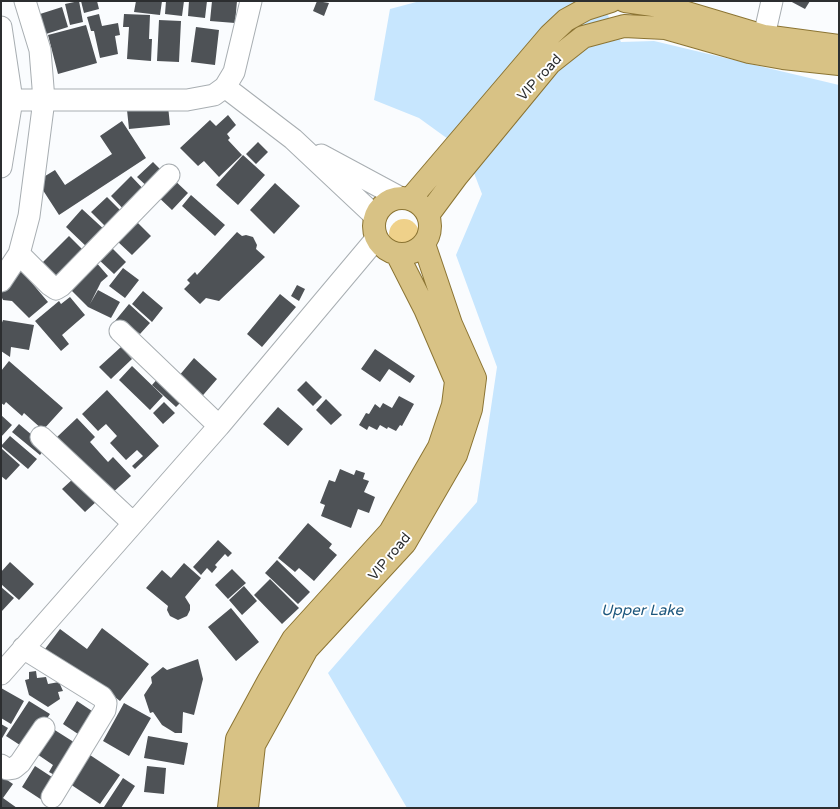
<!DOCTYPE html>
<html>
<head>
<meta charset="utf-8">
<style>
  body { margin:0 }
  #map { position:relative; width:840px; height:809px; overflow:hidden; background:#fafcfe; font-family:"Varela Round",sans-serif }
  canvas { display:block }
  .frame { position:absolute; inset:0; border:2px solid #2c2e30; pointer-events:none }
</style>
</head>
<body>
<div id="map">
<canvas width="840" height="809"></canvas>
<div class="frame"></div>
</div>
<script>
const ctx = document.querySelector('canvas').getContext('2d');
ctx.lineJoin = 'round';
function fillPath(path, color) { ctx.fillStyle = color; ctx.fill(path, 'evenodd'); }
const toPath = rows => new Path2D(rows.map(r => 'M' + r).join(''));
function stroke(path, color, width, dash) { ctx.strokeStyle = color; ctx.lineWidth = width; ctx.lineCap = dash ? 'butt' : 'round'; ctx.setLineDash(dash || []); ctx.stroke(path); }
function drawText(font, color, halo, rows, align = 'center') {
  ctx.font = font + ' "Varela Round",sans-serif'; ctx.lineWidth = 4; ctx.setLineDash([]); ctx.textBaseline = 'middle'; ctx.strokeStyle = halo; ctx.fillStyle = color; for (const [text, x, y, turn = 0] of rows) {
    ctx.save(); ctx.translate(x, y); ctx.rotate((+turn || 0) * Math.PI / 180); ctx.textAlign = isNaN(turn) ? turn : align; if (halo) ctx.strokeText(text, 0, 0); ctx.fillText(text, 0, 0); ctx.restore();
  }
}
fillPath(toPath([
  '389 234a15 15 0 1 1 30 0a15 15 0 1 1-30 0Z'
]), '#efd18a');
fillPath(toPath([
  [420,1,601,1,621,42,654,41,839,85,839,808,407,808,328,673,477,502,497,367,456,255,482,194,466,152,419,118,374,100,390,9]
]), '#c7e6fe');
fillPath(toPath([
  [79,1,83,22,70,25,65,4],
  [81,1,97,1,99,9,84,13],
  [136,1,162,1,160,15,134,12],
  [166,1,184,1,182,16,165,14],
  [189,1,207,1,205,18,188,16],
  [212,1,237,1,235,23,210,21],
  [317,1,329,3,324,16,313,11],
  [790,1,810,1,805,9],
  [62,7,68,27,46,34,40,14],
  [99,14,102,26,118,23,120,35,115,36,118,54,100,58,94,31,91,31,87,17],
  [124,14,150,15,149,39,152,39,151,61,127,59,129,27,123,27],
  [159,20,181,21,179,62,157,61],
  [86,25,97,63,58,74,48,35],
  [196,27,219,30,215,65,191,62],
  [168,106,170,125,129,129,127,110],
  [228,115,236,125,227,134,230,138,228,140,242,155,219,177,204,161,198,166,180,148,210,120,216,126],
  [122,121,146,158,59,215,37,181,55,170,65,185,112,154,100,136],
  [258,142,268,152,256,164,246,154],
  [243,155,265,175,238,205,216,185],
  [153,162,167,176,152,191,137,177],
  [131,176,148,194,127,213,111,196],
  [170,176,188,193,172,210,154,193],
  [275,183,300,206,274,234,250,210],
  [191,195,225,225,215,236,182,206],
  [107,197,123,213,108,229,91,212],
  [82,209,107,232,90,250,66,227],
  [136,221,151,236,132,255,117,241],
  [237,232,242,236,246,235,253,237,257,245,256,249,265,257,219,301,206,298,200,304,184,289,190,283,187,280,195,272,197,275],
  [69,236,86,253,57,284,39,266],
  [109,245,126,262,114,274,97,258],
  [95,261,108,276,101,282,90,304,98,290,120,302,111,318,88,307,68,287],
  [15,263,48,302,29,318,12,301,3,300,1,296,1,288],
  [123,268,139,280,125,298,109,286],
  [297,285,305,289,299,301,291,296],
  [143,291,163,308,152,322,132,304],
  [280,294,296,307,262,347,247,334],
  [70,297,85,315,62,335,69,344,61,351,35,321,59,301,61,304],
  [129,304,150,323,140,334,135,330,131,335,115,321],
  [3,320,34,325,29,350,11,347,10,357,1,351,1,325],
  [121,347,132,359,111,379,99,367],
  [375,349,415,376,410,383,389,369,380,382,361,369],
  [194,358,217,379,198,401,178,377],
  [9,361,63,408,43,430,24,413,22,416,6,402,4,405,1,403,1,371],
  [132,366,163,396,150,410,119,380],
  [160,376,184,399,176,407,152,385],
  [306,381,322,397,313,406,297,390],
  [107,390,159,446,135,469,132,466,143,456,137,450,126,460,110,443,117,436,106,424,98,431,82,414],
  [399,396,414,404,402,426,400,425,396,431,388,427,387,429,380,425,377,430,369,426,367,430,359,425,366,413,369,414,375,404,380,408,383,403,392,408],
  [326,399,342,415,331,425,316,410],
  [164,402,175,413,163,424,153,413],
  [278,407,303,429,288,446,263,424],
  [1,415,12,425,1,437],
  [77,418,95,437,90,442,108,462,113,457,131,476,110,495,57,437],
  [19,424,46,447,40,455,12,432],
  [10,436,37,459,28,469,1,446],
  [1,448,20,465,6,480,1,476],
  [340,469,354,475,356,470,365,473,363,479,369,481,364,492,375,497,369,513,358,509,351,528,321,516,325,505,320,503,329,480,335,482],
  [74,478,97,501,85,512,62,489],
  [308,523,332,544,329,548,337,555,314,581,299,568,295,572,278,558],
  [218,540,232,553,228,557,225,554,215,565,217,567,212,573,207,568,201,575,193,567],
  [277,560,310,592,298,604,265,573],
  [10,562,34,584,19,600,1,584,1,572],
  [184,563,201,578,185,597,190,605,190,610,187,616,178,620,170,616,167,610,168,606,146,588,162,570,171,578],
  [232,569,246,583,228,599,215,585],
  [270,579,299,608,282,624,254,595],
  [244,586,257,601,242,615,229,600],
  [1,587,14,598,1,612],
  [231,608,259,642,236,661,208,627],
  [102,628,149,664,120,701,98,684,45,649,60,629,87,649],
  [198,659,203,679,194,715,183,712,182,733,175,733,162,725,153,712,150,713,144,695,152,683,151,677,163,667,167,670],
  [36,671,37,678,46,677,48,684,59,682,63,691,58,692,60,699,48,707,29,695,25,680,29,679,29,672],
  [1,688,24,701,11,724,1,718],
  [29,701,50,714,26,749,6,736],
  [77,701,95,713,81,736,63,724],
  [124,703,151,718,129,756,103,741],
  [1,724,8,728,1,740],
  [50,727,80,746,58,777,49,772,53,765,34,752],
  [148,736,188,743,184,765,144,758],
  [90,755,120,775,100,804,70,784],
  [35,766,55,779,45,802,22,787],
  [147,766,166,768,164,794,144,792],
  [1,776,13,784,3,798,17,808,1,808],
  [123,778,135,786,121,808,105,808,104,807]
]), '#4e5256');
const minor = toPath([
  [1,27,12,100,1,167],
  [764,36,772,1],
  [225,87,234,72,251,1],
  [1,100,187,100,214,95,225,87,293,139,375,216],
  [321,155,399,197],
  [19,254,50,285,56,289,61,286,169,175],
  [1,281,19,254,29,216,44,100,40,50,25,1],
  [120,331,219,426],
  [41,437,133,523],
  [23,648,102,697,106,703,105,710,52,797],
  [1,674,219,426,376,239],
  [1,765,7,769,14,768,20,763,44,728]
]);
const major = toPath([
  [625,1,667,7,764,36,839,46],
  '374 226a28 28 0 1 1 56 0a28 28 0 1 1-56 0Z',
  [411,198,550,35,566,20,586,9,611,1],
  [428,215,457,176,550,63,583,37,624,26,665,28,749,52,783,58,839,64],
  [229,808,237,739,269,680,293,639,390,532,439,447,453,405,456,381,425,309,397,254],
  [247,808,254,745,285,689,307,649,405,543,456,455,471,409,475,378,451,324,424,244]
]);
stroke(minor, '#a8aeb2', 23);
stroke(major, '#8b7433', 24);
stroke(minor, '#fff', 21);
stroke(major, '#d8c285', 22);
drawText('14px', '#2c2e30', '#fff', [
  ["VIP road",540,78,-47],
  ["VIP road",390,557,-50]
]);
drawText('italic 15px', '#1c577e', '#fff', [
  ["Upper Lake",642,611]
]);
</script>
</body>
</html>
